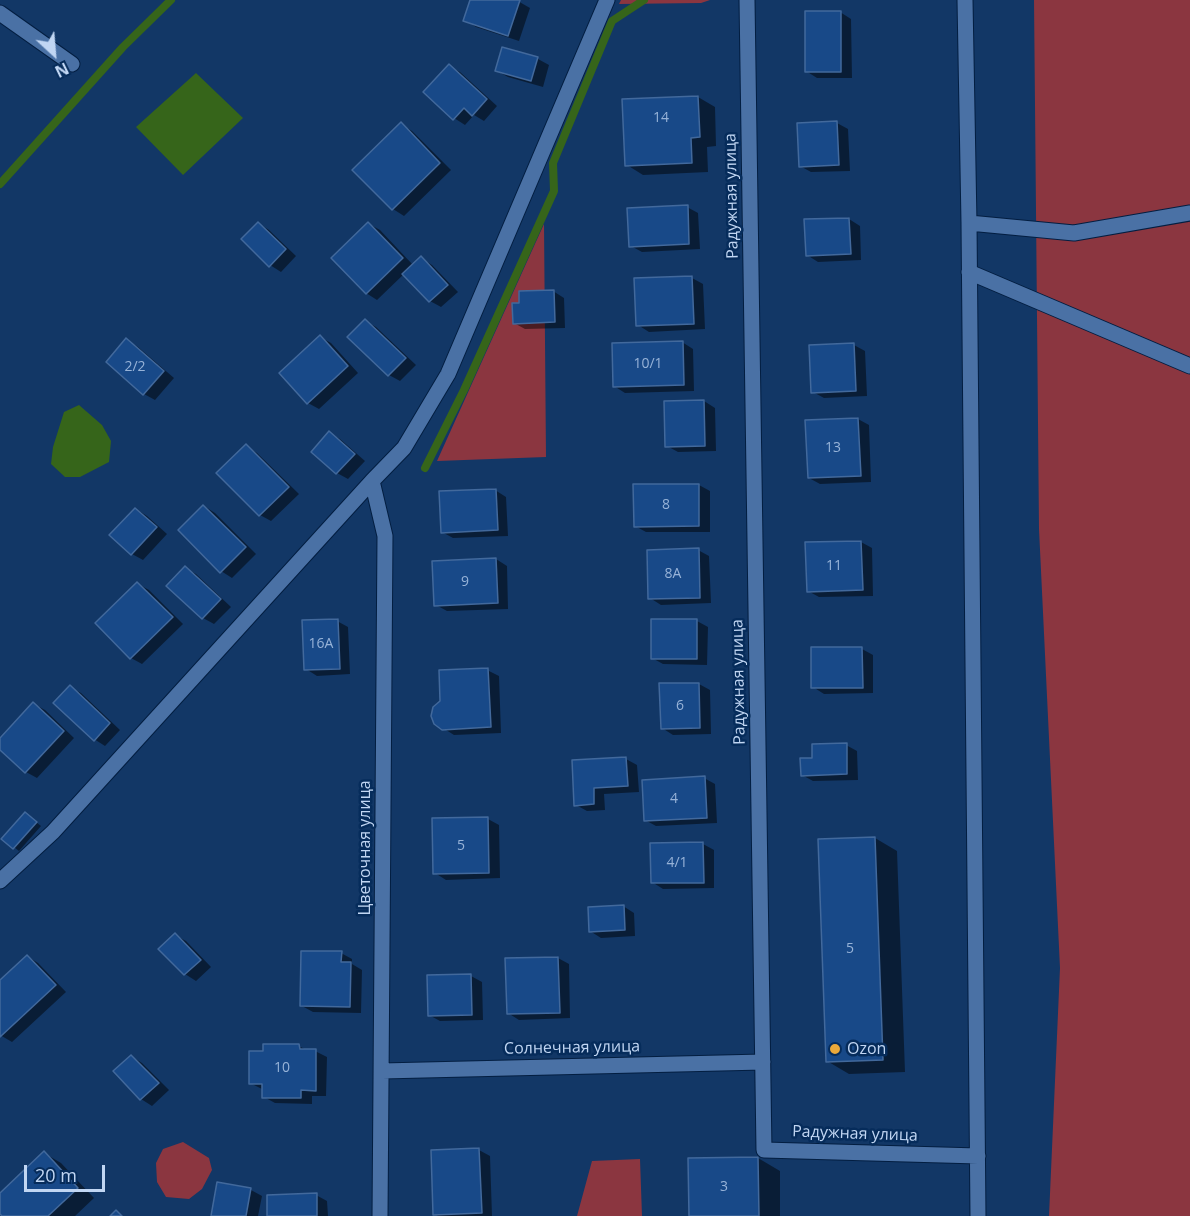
<!DOCTYPE html>
<html>
<head>
<meta charset="utf-8">
<style>
  body { margin:0 }
  #map { position:relative; width:1190px; height:1216px; overflow:hidden; background:#123766; font-family:"Open Sans",sans-serif }
  canvas { display:block }
  .north { position:absolute; left:24px; top:24px; width:60px; height:60px; -webkit-text-stroke:4px #062c5b; paint-order:stroke; rotate:154deg; font-size:16px; font-weight:700; line-height:24px; text-align:center; color:#c1d6f3 }
  .north::after { content:''; display:block; margin:auto; width:21px; height:27px; background:#c1d6f3; clip-path:polygon(50% 0,100% 100%,50% 72%,0 100%) }
  .scale { position:absolute; left:24px; top:1165px; width:81px; height:27px; box-sizing:border-box; border:3px solid #c1d6f3; border-top:0; padding-left:8px; font-size:18px; line-height:21px; white-space:nowrap; color:#c1d6f3; -webkit-text-stroke:4px #062c5b; paint-order:stroke }
</style>
</head>
<body>
<div id="map">
<canvas width="1190" height="1216"></canvas>
<div class="north">N</div>
<div class="scale">20 m</div>
</div>
<script>
const ctx = document.querySelector('canvas').getContext('2d');
ctx.lineJoin = 'round';
function fillPath(path, color) { ctx.fillStyle = color; ctx.fill(path, 'evenodd'); }
const toPath = rows => new Path2D(rows.map(r => 'M' + r).join(''));
function stroke(path, color, width, dash) { ctx.strokeStyle = color; ctx.lineWidth = width; ctx.lineCap = dash ? 'butt' : 'round'; ctx.setLineDash(dash || []); ctx.stroke(path); }
function drawText(font, color, halo, rows, align = 'center') {
  ctx.font = font + ' "Open Sans",sans-serif'; ctx.lineWidth = 5; ctx.setLineDash([]); ctx.textBaseline = 'middle'; ctx.strokeStyle = halo; ctx.fillStyle = color; for (const [text, x, y, turn = 0] of rows) {
    ctx.save(); ctx.translate(x, y); ctx.rotate((+turn || 0) * Math.PI / 180); ctx.textAlign = isNaN(turn) ? turn : align; if (halo) ctx.strokeText(text, 0, 0); ctx.fillText(text, 0, 0); ctx.restore();
  }
}
fillPath(toPath([
  [621,0,710,0,701,3,619,4],
  [1034,0,1190,0,1190,1216,1049,1216,1060,968,1039,529],
  [544,224,546,457,437,461],
  [183,1142,209,1158,212,1170,202,1189,189,1199,166,1197,157,1182,156,1163,163,1149],
  [640,1159,642,1216,577,1216,592,1161]
]), '#8b3640');
fillPath(toPath([
  [196,73,243,118,183,175,136,127],
  [79,405,102,425,111,441,109,462,80,477,65,477,51,464,53,447,64,412]
]), '#36651a');
fillPath(toPath([
  [471,0,516,0,530,8,519,41,476,27,465,20],
  [840,12,851,19,852,78,817,78,806,71],
  [503,49,538,59,549,65,543,87,508,77,497,71],
  [449,66,460,72,497,106,484,121,474,115,465,125,454,118],
  [698,97,715,107,716,146,707,147,708,172,643,175,627,165],
  [837,123,848,129,850,171,811,172,800,166],
  [401,124,412,131,451,170,404,216,393,209,354,170],
  [687,207,698,213,700,249,642,252,631,246],
  [849,219,860,226,861,260,818,262,807,255],
  [258,223,269,230,296,256,281,272,270,265],
  [369,224,380,230,413,265,421,258,432,265,458,292,441,307,430,301,404,274,377,300,366,293],
  [692,278,703,284,705,329,649,332,638,325,636,280],
  [553,291,564,298,565,328,525,329,514,323],
  [365,321,376,327,416,365,400,381,389,375],
  [320,337,331,343,358,373,319,409,308,403,281,373],
  [127,340,138,347,174,378,155,400,144,394],
  [682,342,693,349,694,391,625,393,614,386],
  [854,345,865,351,867,396,824,398,813,392],
  [704,401,715,408,716,451,678,452,667,446],
  [858,419,869,425,871,482,820,484,809,478],
  [329,433,340,439,365,461,348,479,337,473],
  [246,446,257,453,299,494,271,521,260,515],
  [699,485,710,491,710,532,646,532,635,526],
  [495,490,506,497,508,536,453,538,442,532],
  [204,506,215,513,256,554,232,578,221,571],
  [136,509,147,516,167,534,143,560,132,554,112,535],
  [861,542,872,548,873,596,819,597,808,591],
  [698,550,709,556,711,603,661,605,650,598],
  [496,559,507,566,508,609,447,611,436,605],
  [185,568,196,574,231,607,214,624,203,618],
  [138,584,149,590,183,624,142,664,131,658,97,623],
  [337,621,348,627,350,674,317,676,306,669],
  [697,621,708,627,707,665,663,664,652,658],
  [812,649,862,649,873,655,873,693,824,694,813,687],
  [487,670,499,676,501,733,454,735,443,728],
  [699,684,710,690,711,734,673,735,662,728],
  [70,687,81,693,120,730,105,746,94,739],
  [34,704,45,710,74,738,37,778,26,772,0,748,0,740],
  [846,745,857,751,858,780,813,781,802,775],
  [626,759,637,765,639,792,604,794,605,810,587,811,576,805,574,762],
  [704,778,715,784,717,823,656,826,645,820],
  [26,814,41,826,19,851,4,839],
  [488,819,499,825,500,878,446,880,435,873],
  [875,838,897,851,905,1072,849,1074,827,1061],
  [703,844,714,850,714,888,663,889,652,882],
  [623,906,634,913,635,936,601,938,590,931],
  [175,935,186,941,211,967,196,981,185,974],
  [341,953,352,959,352,964,362,970,361,1013,313,1012,302,1006],
  [27,956,38,963,66,992,12,1042,0,1035,0,982],
  [558,958,569,964,570,1018,519,1020,508,1013],
  [471,976,482,982,483,1020,440,1021,429,1015,428,977],
  [299,1046,308,1051,315,1051,327,1057,326,1096,312,1096,312,1104,275,1103,264,1097,264,1090,250,1083],
  [131,1056,142,1063,169,1090,152,1106,141,1099,115,1071],
  [479,1150,490,1156,492,1216,438,1216,435,1214],
  [44,1153,61,1163,94,1198,75,1216,4,1216,0,1212,0,1195],
  [758,1158,780,1171,780,1216,690,1216],
  [219,1184,251,1190,262,1196,258,1216,213,1216],
  [316,1195,327,1201,328,1216,269,1216]
]), '#0007');
stroke(toPath([
  [0,184,123,47,171,0],
  [425,468,464,390,554,191,553,163,612,21,644,0]
]), '#36651a', 8);
const building = toPath([
  [470,0,520,0,508,36,463,21,470,0],
  [805,11,841,11,841,72,805,72,805,11],
  [502,47,538,57,531,81,495,71,502,47],
  [449,64,487,99,472,116,464,108,453,120,423,92,449,64],
  [698,96,700,137,691,138,692,163,625,166,622,99,698,96],
  [837,121,839,165,799,167,797,123,837,121],
  [401,122,440,163,392,210,352,170,401,122],
  [688,205,689,244,629,247,627,208,688,205],
  [849,218,851,254,806,256,804,219,849,218],
  [258,222,286,249,269,267,241,239,258,222],
  [368,222,403,258,366,294,331,258,368,222],
  [421,256,448,285,429,302,402,274,421,256],
  [692,276,694,324,636,326,634,278,692,276],
  [554,290,555,322,513,324,512,303,519,303,519,291,554,290],
  [365,319,406,358,388,376,347,337,365,319],
  [320,335,348,366,307,404,279,373,320,335],
  [126,338,164,371,143,395,106,362,126,338],
  [683,341,684,385,613,387,612,343,683,341],
  [854,343,856,391,811,393,809,345,854,343],
  [704,400,705,446,665,447,664,401,704,400],
  [858,418,861,476,808,478,805,420,858,418],
  [329,431,355,454,336,474,311,452,329,431],
  [246,444,289,487,259,516,216,473,246,444],
  [633,484,699,484,699,526,634,527,633,484],
  [496,489,498,530,441,533,439,491,496,489],
  [203,505,246,547,220,573,178,530,203,505],
  [135,508,157,527,131,555,109,535,135,508],
  [861,541,863,590,807,592,805,542,861,541],
  [699,548,700,598,648,599,647,550,699,548],
  [496,558,498,603,434,606,432,561,496,558],
  [185,566,221,599,202,619,166,586,185,566],
  [137,582,173,617,130,659,95,623,137,582],
  [338,619,340,669,304,670,302,620,338,619],
  [651,619,697,619,697,659,651,659,651,619],
  [811,647,862,647,863,688,811,688,811,647],
  [488,668,491,727,442,730,434,724,431,716,433,707,440,701,439,670,488,668],
  [659,683,699,683,700,728,661,729,659,683],
  [70,685,110,723,94,741,53,703,70,685],
  [33,702,64,731,25,773,0,750,0,738,33,702],
  [847,743,847,774,801,776,800,758,812,758,812,744,847,743],
  [626,757,628,786,594,788,594,804,574,806,572,760,626,757],
  [705,776,707,818,644,821,642,780,705,776],
  [25,812,37,822,13,849,1,839,25,812],
  [488,817,489,873,433,874,432,818,488,817],
  [875,837,883,1060,826,1062,818,839,875,837],
  [703,842,704,883,651,883,650,843,703,842],
  [624,905,625,930,589,932,588,907,624,905],
  [175,933,201,960,184,975,158,949,175,933],
  [301,951,342,951,341,962,351,962,350,1007,300,1006,301,951],
  [27,955,56,985,0,1037,0,980,27,955],
  [558,957,560,1013,507,1014,505,958,558,957],
  [471,974,472,1015,428,1016,427,975,471,974],
  [263,1044,299,1044,300,1049,316,1049,316,1091,301,1090,301,1098,262,1098,262,1084,249,1084,249,1051,263,1051,263,1044],
  [131,1055,159,1083,140,1100,113,1071,131,1055],
  [479,1148,482,1213,433,1215,431,1150,479,1148],
  [44,1151,78,1188,48,1216,2,1216,0,1214,0,1193,44,1151],
  [758,1157,759,1216,689,1216,688,1158,758,1157],
  [217,1182,251,1188,246,1216,211,1216,217,1182],
  [317,1193,317,1216,267,1216,267,1195,317,1193],
  [116,1210,122,1216,110,1216,116,1210]
]);
fillPath(building, '#184988');
stroke(building, '#42699c', 1.5);
const street = toPath([
  [747,0,764,1150,978,1156],
  [965,0,969,223,978,1216],
  [0,13,72,64],
  [969,223,1074,233,1190,213],
  [969,272,1190,366],
  [372,481,385,536,380,1216],
  [0,881,53,832,372,481,404,448,448,374,607,0],
  [382,1071,763,1062]
]);
stroke(street, '#031e41', 17);
stroke(street, '#4a71a5', 15);
for (const [x, y, r, color] of [
  [835,1049,6,"#eba93a"]
]) { const dot = new Path2D(); dot.arc(x, y, r, 0, 2 * Math.PI); ctx.fillStyle = color; ctx.fill(dot); stroke(dot, '#062c5b', 2); }
drawText('14px', '#97b3d8', null, [
  ["14",661,118],
  ["10/1",648,364],
  ["2/2",135,367],
  ["13",833,448],
  ["8",666,505],
  ["11",834,566],
  ["8А",673,574],
  ["9",465,582],
  ["16А",321,644],
  ["6",680,706],
  ["4",674,799],
  ["5",461,846],
  ["4/1",677,863],
  ["5",850,949],
  ["10",282,1068],
  ["3",724,1187]
]);
drawText('16px', '#c1d6f3', '#062c5b', [
  ["Радужная улица",732,196,-91],
  ["Радужная улица",739,682,-91],
  ["Цветочная улица",365,848,-90],
  ["Солнечная улица",572,1048,-1],
  ["Радужная улица",855,1134,2]
]);
drawText('16px', '#c1d6f3', '#062c5b', [
  ["Ozon",847,1049]
], 'left');
</script>
</body>
</html>
